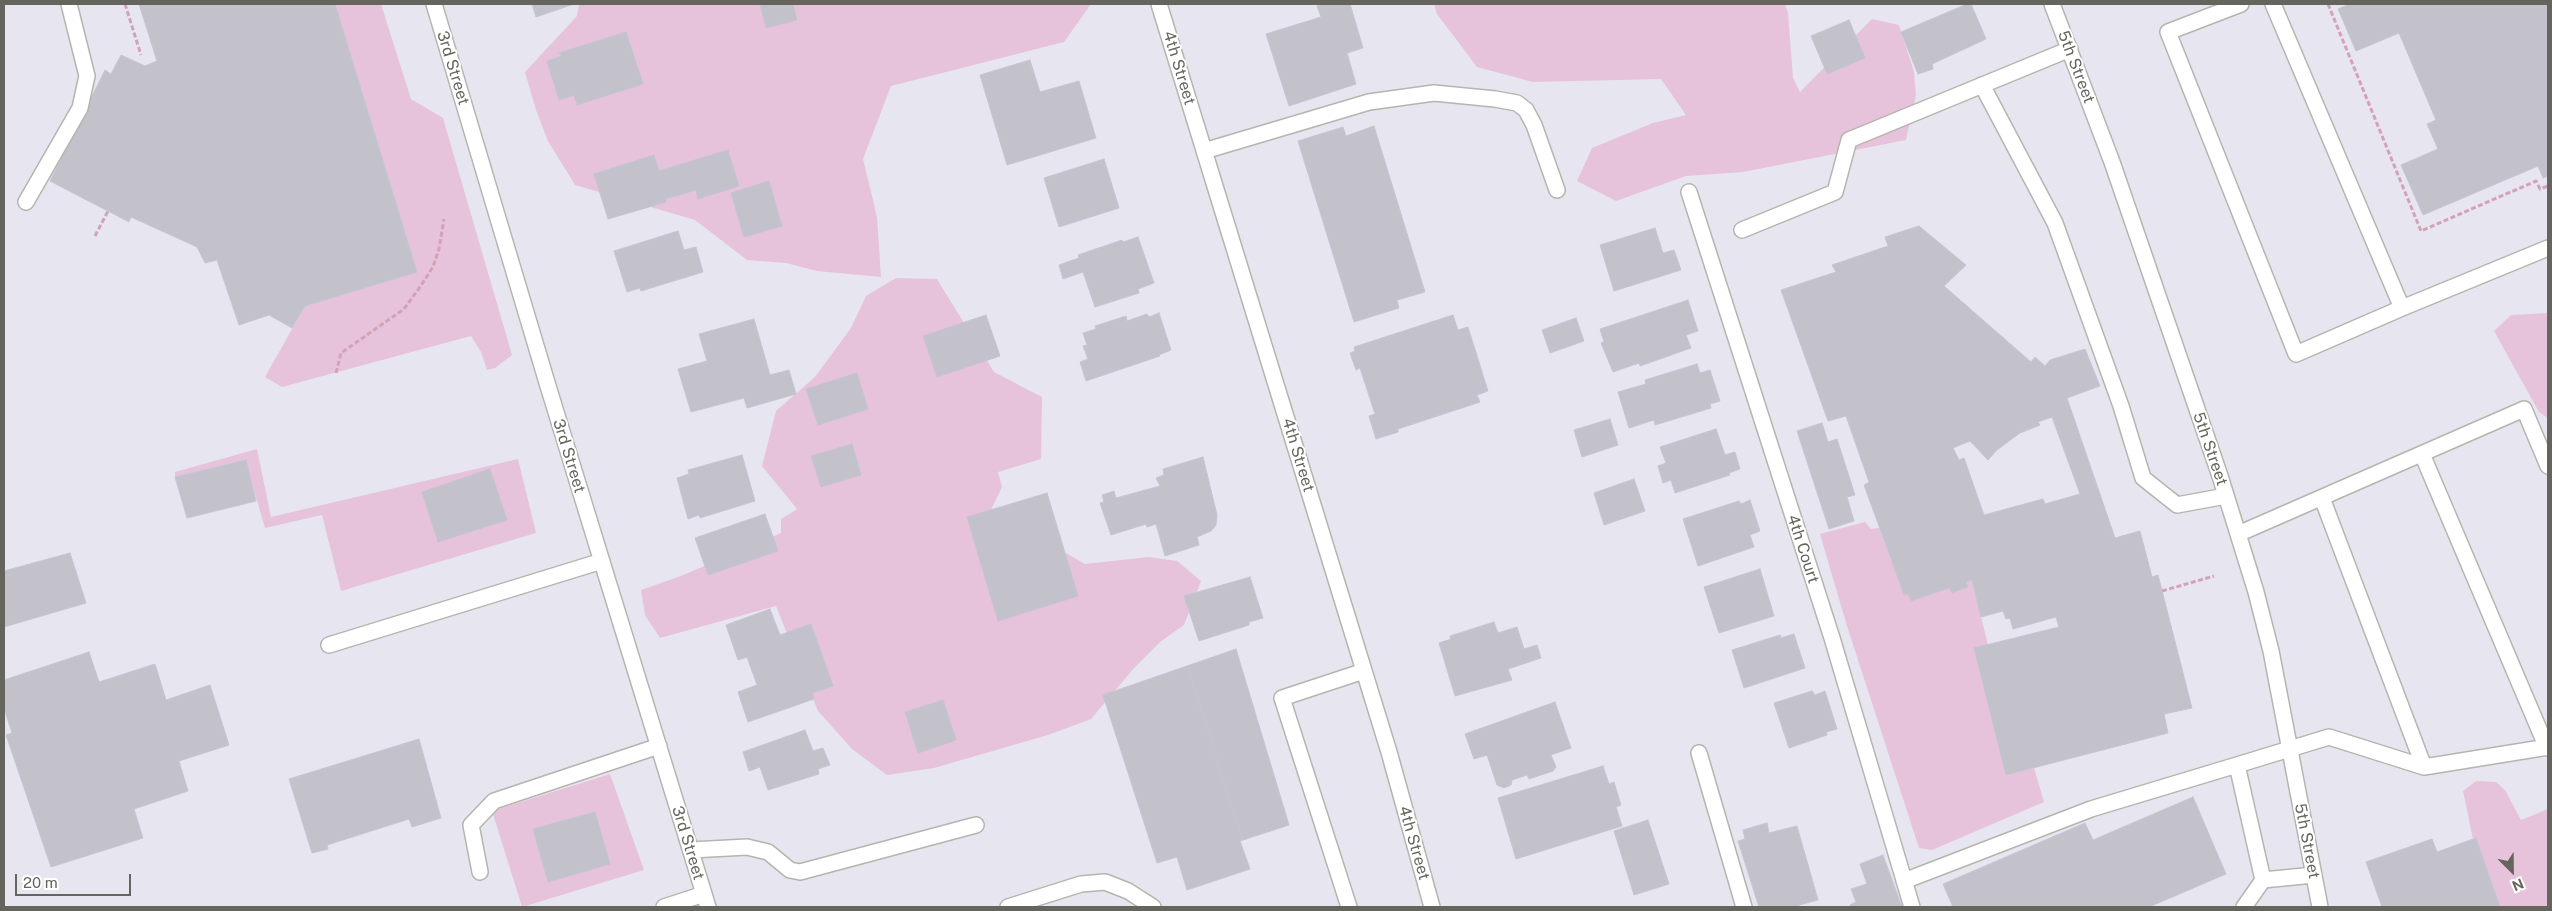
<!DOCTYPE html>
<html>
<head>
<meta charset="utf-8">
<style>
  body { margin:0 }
  #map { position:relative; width:2552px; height:911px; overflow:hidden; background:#e7e6f0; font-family:"Public Sans",sans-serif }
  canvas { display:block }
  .frame { position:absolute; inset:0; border:5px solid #66655d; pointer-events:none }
  .north { position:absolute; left:2487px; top:846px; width:50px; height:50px; -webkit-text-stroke:4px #fff; paint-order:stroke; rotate:157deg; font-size:14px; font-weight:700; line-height:20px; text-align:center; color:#66655d }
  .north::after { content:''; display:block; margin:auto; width:18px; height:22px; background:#66655d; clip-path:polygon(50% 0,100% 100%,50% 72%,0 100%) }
  .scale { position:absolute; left:15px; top:874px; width:116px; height:22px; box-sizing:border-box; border:2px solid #66655d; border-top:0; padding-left:6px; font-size:15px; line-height:18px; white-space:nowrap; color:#66655d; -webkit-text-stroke:4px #fff; paint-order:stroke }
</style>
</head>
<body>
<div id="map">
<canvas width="2552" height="911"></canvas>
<div class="frame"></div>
<div class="north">N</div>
<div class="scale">20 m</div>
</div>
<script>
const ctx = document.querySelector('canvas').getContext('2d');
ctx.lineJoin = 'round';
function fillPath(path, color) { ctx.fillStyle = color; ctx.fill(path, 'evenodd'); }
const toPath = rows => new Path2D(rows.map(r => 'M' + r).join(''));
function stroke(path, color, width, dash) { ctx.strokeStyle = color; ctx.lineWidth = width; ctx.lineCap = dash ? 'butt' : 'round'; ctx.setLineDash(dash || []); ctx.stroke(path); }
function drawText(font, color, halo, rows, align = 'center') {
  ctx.font = font + ' "Public Sans",sans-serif'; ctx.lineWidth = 4; ctx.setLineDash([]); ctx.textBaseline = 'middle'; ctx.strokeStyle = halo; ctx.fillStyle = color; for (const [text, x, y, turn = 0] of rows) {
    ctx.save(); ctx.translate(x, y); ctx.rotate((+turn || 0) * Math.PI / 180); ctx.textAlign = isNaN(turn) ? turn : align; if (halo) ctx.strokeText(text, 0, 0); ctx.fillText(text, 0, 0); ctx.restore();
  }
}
fillPath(toPath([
  [335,4,381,4,411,99,443,118,512,355,495,368,487,370,481,352,471,336,282,387,265,377,305,306,417,272],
  [579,4,1091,4,1064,42,891,86,863,159,877,217,881,277,817,271,786,263,747,260,695,220,575,185,548,141,536,110,525,72,577,16],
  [1434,4,1785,4,1788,13,1793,78,1800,92,1872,19,1899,25,1914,72,1916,95,1906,140,1743,172,1686,176,1616,201,1577,181,1592,148,1653,123,1686,115,1661,79,1533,82,1477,67,1437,14],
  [896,278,937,279,994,372,1042,397,1041,459,998,472,1002,487,991,510,1085,564,1149,557,1177,561,1201,581,1184,625,1160,642,1135,667,1091,719,1048,735,934,768,887,775,852,749,818,711,776,606,660,638,645,615,641,590,681,576,781,533,781,519,797,509,762,466,776,411,815,377,851,328,866,296],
  [2548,313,2548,418,2539,412,2494,331,2511,315],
  [257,449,271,517,518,459,536,533,341,591,322,515,265,528,245,460,175,477,175,472],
  [1865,522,1871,529,1879,528,1904,595,1908,594,1911,601,1949,588,1952,593,1968,587,1966,582,1972,580,1988,645,2007,775,2034,768,2044,802,1932,850,1919,848,1847,626,1820,534],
  [610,774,644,870,522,907,492,811],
  [2476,781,2496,782,2505,790,2521,820,2548,809,2548,907,2500,907,2476,838,2473,839,2463,791]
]), '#e7c2db');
const building = toPath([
  [139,4,335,4,417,272,305,306,292,328,269,315,239,325,217,260,205,263,197,247,131,217,129,222,50,181,105,70,111,74,121,55,145,66,157,61,139,4],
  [532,4,574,4,536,17,532,4],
  [760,4,793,4,797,20,766,28,760,4],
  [1325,4,1350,4,1363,48,1347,53,1356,84,1289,106,1266,34,1321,17,1317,6,1325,4],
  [1967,4,1971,4,1986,39,1932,64,1933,69,1918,74,1901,32,1967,4],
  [2350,4,2548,4,2548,176,2543,178,2538,166,2423,215,2401,165,2438,149,2427,124,2436,120,2399,33,2356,51,2338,9,2350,4],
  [1849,20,1865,58,1827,74,1811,36,1849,20],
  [626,32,643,84,577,105,574,95,559,100,547,61,562,56,559,53,626,32],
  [1030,60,1040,92,1079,81,1096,138,1007,165,980,75,1030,60],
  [1374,126,1425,292,1397,300,1399,308,1354,322,1298,141,1343,127,1346,136,1374,126],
  [728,150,739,186,698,199,696,190,665,199,666,202,608,219,594,174,654,155,659,171,728,150],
  [1104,159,1119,208,1059,227,1044,178,1104,159],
  [769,181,782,226,744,237,731,193,769,181],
  [1919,226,1966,265,1944,286,2031,362,2035,357,2045,366,2050,360,2085,349,2100,386,2067,398,2115,538,2140,531,2152,577,2158,575,2192,708,2164,714,2168,733,2006,775,1974,648,2059,627,2056,617,2013,629,2010,618,2006,619,2003,611,1981,617,1972,580,1966,582,1968,587,1952,593,1949,588,1911,601,1908,594,1904,595,1864,485,1869,482,1846,416,1828,421,1781,290,1836,272,1832,265,1888,246,1885,237,1919,226],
  [2052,417,2080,494,2045,504,2043,499,1984,515,1964,458,1959,460,1953,448,1970,441,1988,460,1997,450,2020,433,2040,425,2038,422,2052,417],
  [1655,228,1663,253,1674,250,1681,270,1614,291,1600,245,1655,228],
  [678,231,684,250,696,247,703,272,641,291,640,288,627,292,614,251,678,231],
  [1138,237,1154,283,1138,289,1139,293,1095,307,1083,272,1063,279,1059,265,1079,258,1078,255,1122,240,1123,242,1138,237],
  [1688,300,1698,331,1686,335,1691,348,1640,366,1639,363,1613,372,1601,343,1604,342,1600,329,1688,300],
  [1159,313,1171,350,1159,355,1160,356,1086,381,1080,362,1088,359,1083,346,1087,345,1083,333,1096,329,1095,326,1126,316,1127,321,1147,314,1149,317,1159,313],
  [986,315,1000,356,937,377,923,336,986,315],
  [1453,315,1458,330,1468,327,1488,391,1477,395,1480,402,1398,429,1398,432,1376,439,1369,416,1375,414,1360,368,1356,370,1350,353,1355,351,1354,347,1453,315],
  [1576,318,1584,341,1550,353,1542,330,1576,318],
  [754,319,770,375,789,370,796,394,747,408,744,398,691,412,678,369,707,361,699,334,754,319],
  [1697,364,1700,373,1710,370,1720,401,1710,404,1711,408,1655,425,1654,420,1629,428,1618,392,1646,384,1645,380,1697,364],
  [857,373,868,409,818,425,806,389,857,373],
  [1610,419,1618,445,1582,457,1574,430,1610,419],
  [1822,423,1828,442,1837,439,1855,495,1847,497,1854,521,1829,529,1797,431,1822,423],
  [1716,429,1725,455,1735,452,1740,469,1729,473,1730,475,1675,493,1671,480,1663,483,1658,466,1666,463,1660,447,1716,429],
  [852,444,861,475,821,487,811,456,852,444],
  [742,455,755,501,700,518,699,515,688,519,677,478,689,474,688,470,742,455],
  [1203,457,1217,515,1216,525,1211,531,1197,537,1199,545,1165,556,1156,524,1147,527,1146,524,1111,535,1100,503,1104,502,1102,495,1114,491,1116,498,1160,486,1156,478,1164,475,1163,469,1203,457],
  [246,460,256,501,187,518,175,477,246,460],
  [490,469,507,520,438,542,422,492,490,469],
  [1634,479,1645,511,1604,525,1594,493,1634,479],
  [1047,493,1078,596,998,621,967,517,1047,493],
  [1750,500,1760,531,1750,535,1754,547,1698,566,1683,519,1739,501,1741,504,1750,500],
  [765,514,778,551,708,575,695,538,765,514],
  [70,553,86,603,4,627,4,571,70,553],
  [1760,569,1774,616,1719,633,1704,587,1760,569],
  [1250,577,1263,618,1249,622,1249,625,1199,641,1184,596,1250,577],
  [770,609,780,635,811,624,833,686,812,693,814,699,748,722,738,692,757,685,747,657,738,660,726,625,770,609],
  [1494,622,1498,633,1517,627,1524,649,1537,645,1541,658,1508,669,1512,680,1455,696,1439,643,1451,639,1450,636,1494,622],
  [1794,634,1805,668,1744,688,1732,650,1780,635,1781,638,1794,634],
  [1236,649,1289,825,1243,840,1187,666,1236,649],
  [89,652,99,682,155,664,166,700,210,685,229,745,179,761,188,791,134,809,143,838,51,867,6,735,12,733,4,708,4,680,89,652],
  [1187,666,1243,840,1240,841,1250,869,1187,890,1177,857,1157,863,1103,695,1187,666],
  [1812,691,1815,695,1825,691,1837,729,1826,732,1827,735,1789,748,1774,703,1812,691],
  [943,700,956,740,918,753,905,712,943,700],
  [1555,702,1571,748,1551,755,1556,767,1553,771,1529,779,1527,775,1512,780,1511,785,1504,788,1497,785,1487,755,1474,759,1465,734,1555,702],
  [805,730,813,751,823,748,830,765,818,769,819,774,768,790,760,767,749,771,743,752,805,730],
  [419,739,441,818,412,827,409,819,327,845,328,849,312,853,289,779,419,739],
  [1603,766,1609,784,1614,782,1621,805,1616,807,1622,826,1516,859,1498,798,1603,766],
  [2193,797,2226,874,2149,907,1953,907,1943,884,2085,823,2093,840,2193,797],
  [595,812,610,864,548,882,533,829,595,812],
  [1648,820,1669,884,1634,895,1614,831,1648,820],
  [1767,823,1769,833,1797,826,1818,900,1799,905,1799,907,1759,907,1738,841,1745,839,1743,830,1767,823],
  [2476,838,2500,907,2382,907,2366,862,2432,839,2437,852,2476,838],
  [1883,855,1902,907,1851,907,1850,905,1856,902,1851,889,1867,884,1860,864,1883,855]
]);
fillPath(building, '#c3c2cb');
stroke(building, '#c4c4d5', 1);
const minor = toPath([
  [434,4,548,386,708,907],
  [1159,4,1389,752,1432,907],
  [2052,4,2112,162,2220,476,2256,592,2271,651,2320,907],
  [2241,4,2168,32,2296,354,2402,308],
  [2273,4,2402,308,2548,248],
  [1982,85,2055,223,2121,406,2143,478,2177,505,2226,496],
  [1204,151,1369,102,1434,93,1495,99,1517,103,1526,110,1534,125,1557,190],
  [1689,192,1832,638,1912,907],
  [26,202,80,108,87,76,69,4],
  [1742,230,1835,192,1849,140,2070,49],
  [2422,454,2547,748],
  [2322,498,2424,767],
  [2238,534,2524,409,2548,466],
  [329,645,602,561],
  [1699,753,1744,907],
  [691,850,747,847,768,852,790,870,800,872,976,825],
  [480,872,471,825,494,801,659,746],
  [2263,880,2314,875],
  [1904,881,2091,809,2237,765],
  [664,907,704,894],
  [1008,907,1081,884,1105,882,1128,891,1153,907],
  [1349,907,1282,698,1364,671],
  [2244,907,2263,880,2237,765,2329,737,2424,767,2548,747]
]);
stroke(minor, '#b5b5ae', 18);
stroke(toPath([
  [125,4,141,55],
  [2328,4,2421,231,2536,181,2540,189,2548,186],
  [95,236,108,211],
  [336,373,341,353,404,309,420,287,433,267,439,249,444,219],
  [2162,591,2214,576]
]), '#d4a2b6', 3, [5, 2.5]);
stroke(minor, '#fff', 15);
drawText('16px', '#66655d', '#fff', [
  ["5th Street",2076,67,69],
  ["3rd Street",453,68,73],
  ["4th Street",1179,68,73],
  ["5th Street",2210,449,71],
  ["4th Street",1298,455,73],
  ["3rd Street",569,456,73],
  ["4th Court",1803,549,72],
  ["5th Street",2307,841,79],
  ["3rd Street",688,843,73],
  ["4th Street",1414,843,74]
]);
</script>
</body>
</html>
